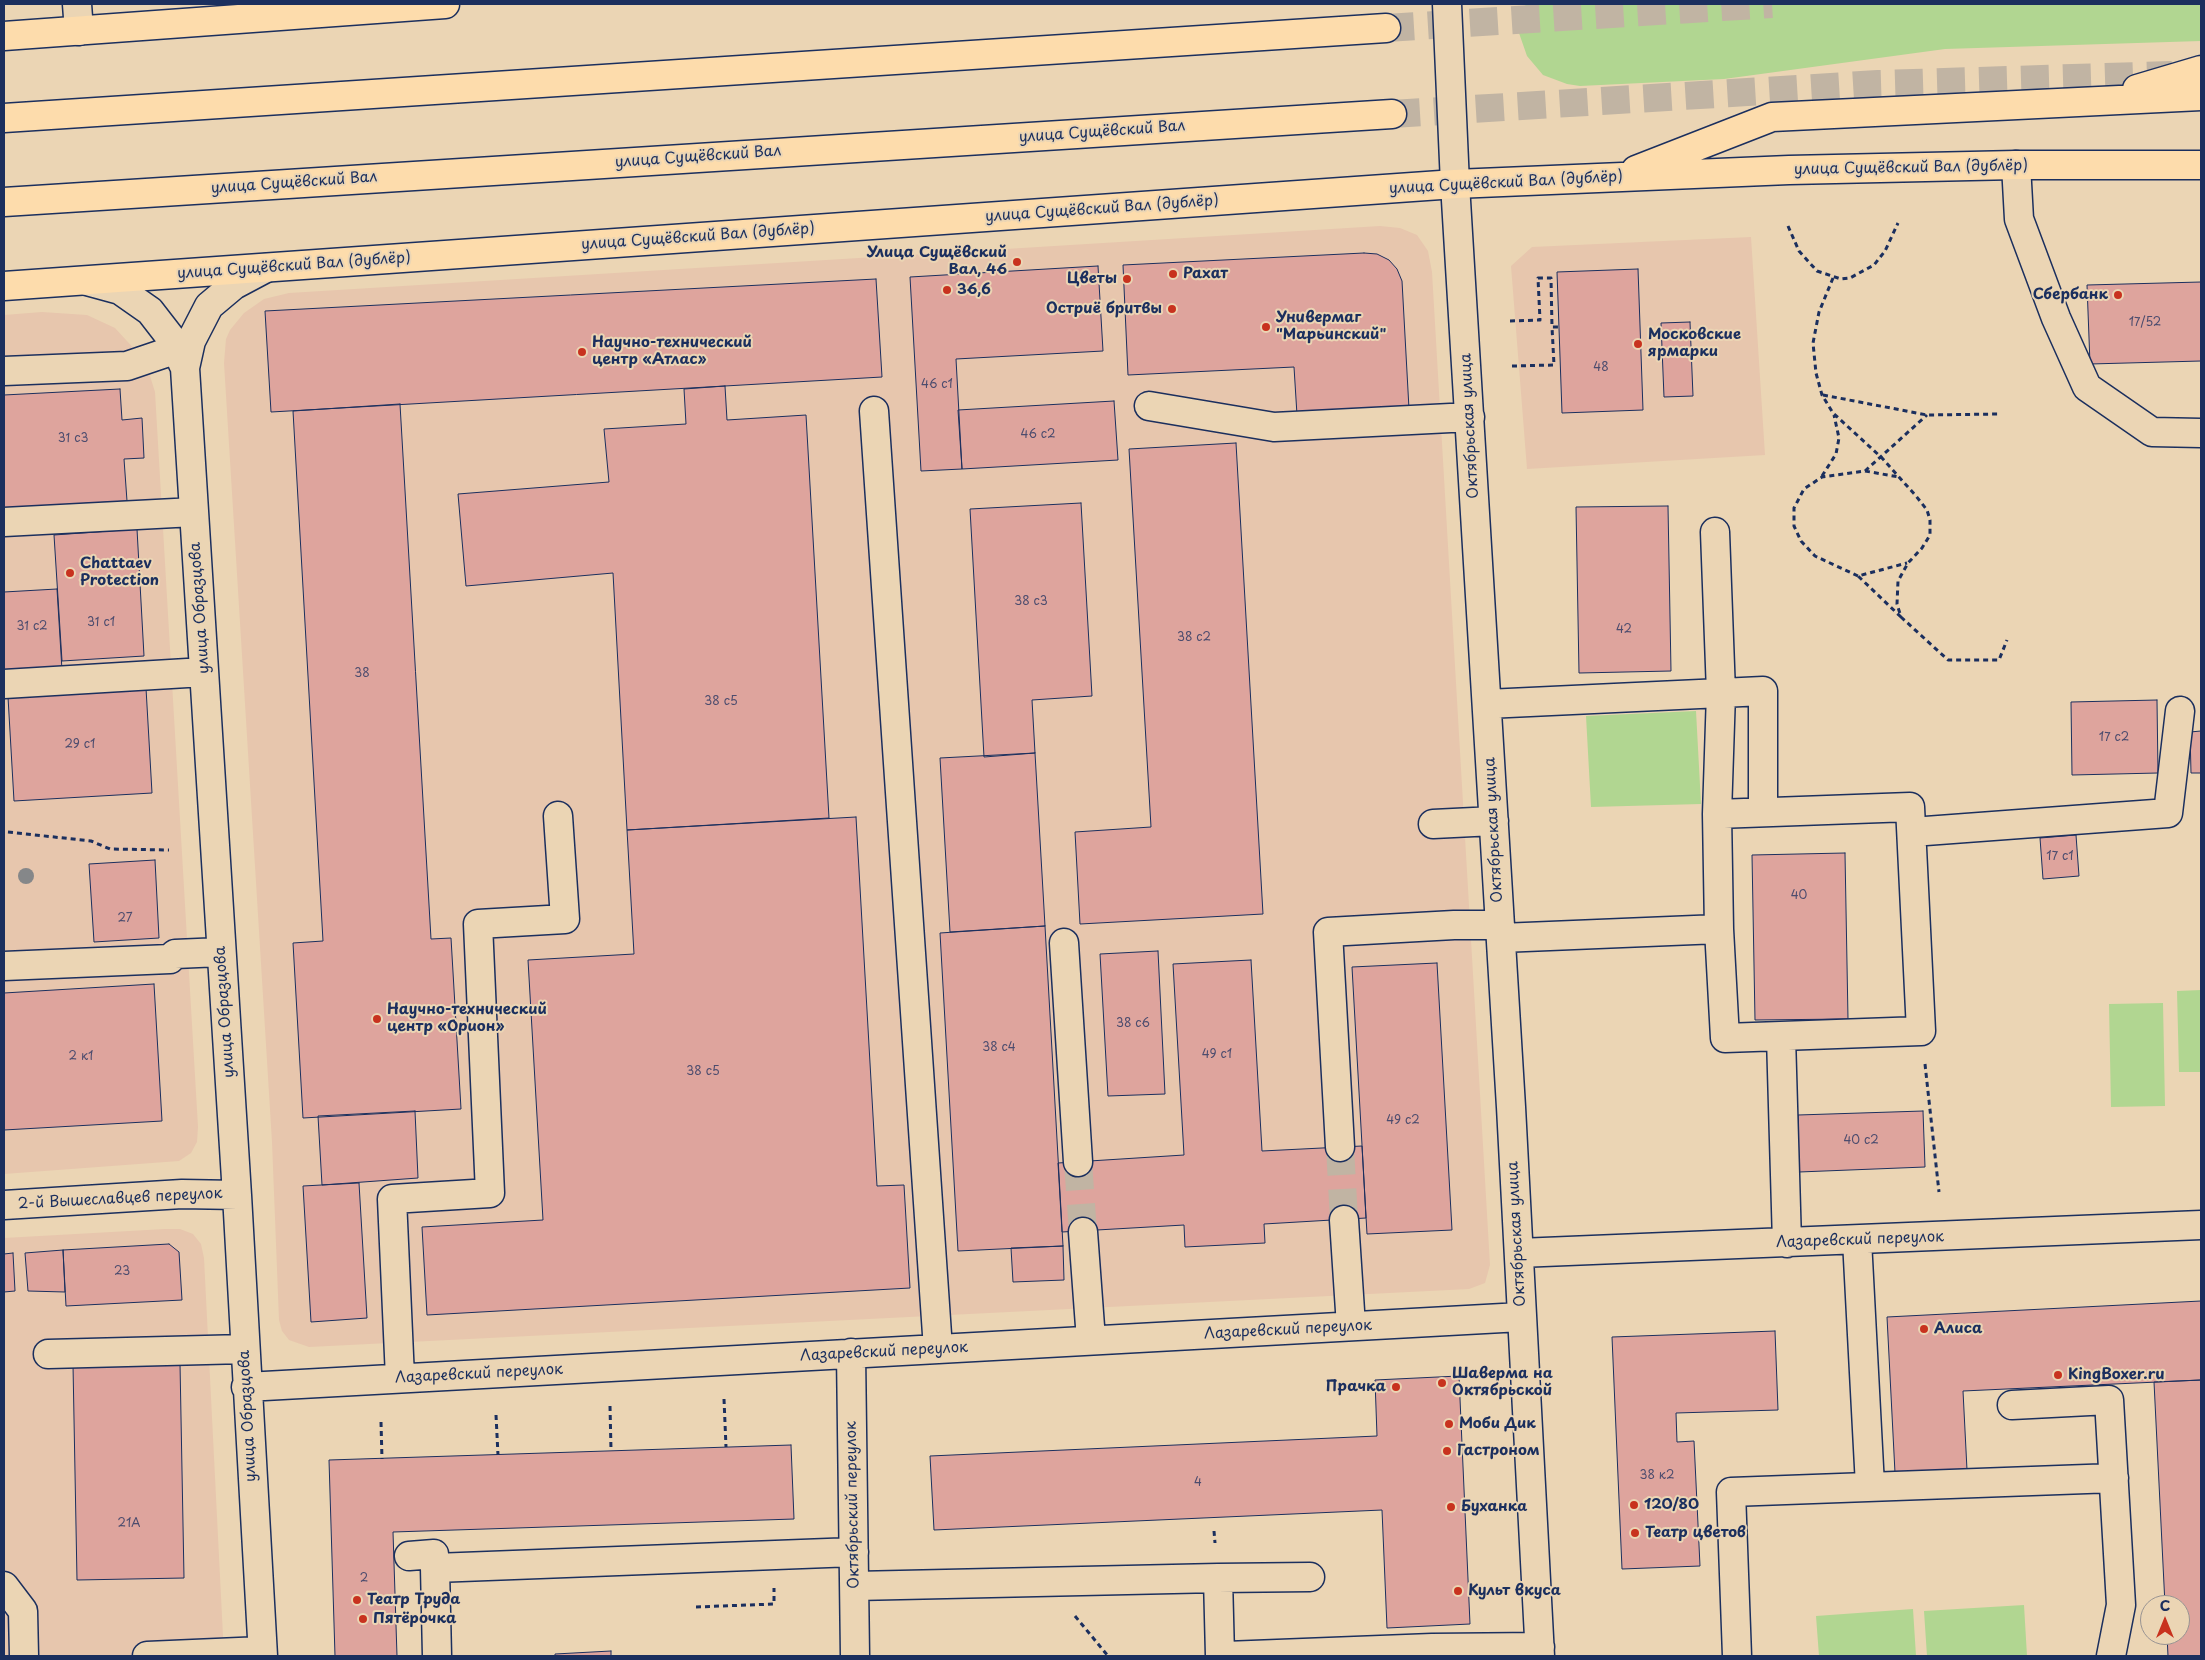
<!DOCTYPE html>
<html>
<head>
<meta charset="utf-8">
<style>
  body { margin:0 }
  #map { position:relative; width:2205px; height:1660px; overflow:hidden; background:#ebd5b4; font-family:"Playpen Sans",sans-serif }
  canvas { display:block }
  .frame { position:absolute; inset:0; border:5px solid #1b2f5e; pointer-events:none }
  .north { position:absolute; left:2140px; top:1595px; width:50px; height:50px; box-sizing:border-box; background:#ebd5b4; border:1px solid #989392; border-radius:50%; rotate:0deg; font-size:14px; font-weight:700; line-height:20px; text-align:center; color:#1b2f5e }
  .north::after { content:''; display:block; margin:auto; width:18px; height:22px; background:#c8321e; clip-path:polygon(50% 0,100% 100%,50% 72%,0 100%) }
</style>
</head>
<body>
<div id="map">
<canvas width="2205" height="1660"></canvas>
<div class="frame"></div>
<div class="north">С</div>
</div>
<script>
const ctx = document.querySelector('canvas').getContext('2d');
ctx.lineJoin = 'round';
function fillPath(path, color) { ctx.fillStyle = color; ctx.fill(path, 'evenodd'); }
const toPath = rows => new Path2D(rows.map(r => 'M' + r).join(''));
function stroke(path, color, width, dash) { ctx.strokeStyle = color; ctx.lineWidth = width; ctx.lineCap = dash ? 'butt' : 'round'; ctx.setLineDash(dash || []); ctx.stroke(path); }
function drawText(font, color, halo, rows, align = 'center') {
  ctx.font = font + ' "Playpen Sans",sans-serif'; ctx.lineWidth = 4; ctx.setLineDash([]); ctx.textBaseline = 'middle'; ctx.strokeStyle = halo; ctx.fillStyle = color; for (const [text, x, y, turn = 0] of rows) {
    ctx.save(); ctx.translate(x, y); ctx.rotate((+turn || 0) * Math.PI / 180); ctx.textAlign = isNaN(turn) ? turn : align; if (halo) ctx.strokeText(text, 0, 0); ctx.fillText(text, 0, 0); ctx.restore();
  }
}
fillPath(toPath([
  [1380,226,1400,228,1417,235,1428,251,1432,272,1490,1265,1485,1283,1469,1289,309,1347,289,1340,282,1331,279,1320,272,1142,224,363,226,339,230,330,244,313,264,299,289,293],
  [1751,237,1765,455,1527,469,1511,266,1532,247],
  [42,312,87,315,115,328,138,353,150,376,155,392,198,1127,197,1142,191,1153,179,1161,4,1174,4,315],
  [165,1229,180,1229,193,1234,201,1244,204,1258,224,1656,4,1656,4,1238]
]), '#e7c6ad');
fillPath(toPath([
  [1526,4,2201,4,2201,41,1945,49,1724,79,1580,86,1567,84,1543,75,1527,56,1519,33,1520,20],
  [1696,711,1701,804,1591,807,1586,716],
  [2201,990,2201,1072,2179,1072,2177,991],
  [2163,1003,2165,1106,2111,1107,2109,1004],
  [2024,1605,2027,1656,1927,1656,1924,1611],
  [1913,1609,1916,1656,1819,1656,1816,1616]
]), '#b1d691');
const building = toPath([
  [1364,253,1377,254,1389,260,1397,269,1402,281,1409,409,1297,415,1294,367,1128,375,1123,265,1364,253],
  [1098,266,1103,351,956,359,962,469,921,471,910,277,1098,266],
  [1638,269,1643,410,1562,413,1557,272,1638,269],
  [876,279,882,377,271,412,265,311,876,279],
  [2201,282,2201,361,2090,364,2087,285,2201,282],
  [1690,322,1693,396,1664,397,1661,323,1690,322],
  [725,386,727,420,806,415,829,818,627,830,613,573,466,586,458,494,609,482,604,429,686,424,684,389,725,386],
  [120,389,122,420,142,418,144,458,124,459,127,501,4,508,4,395,120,389],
  [1114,401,1118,460,962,469,958,410,1114,401],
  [400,404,431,939,451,938,461,1109,303,1118,293,943,323,941,293,411,400,404],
  [1236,443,1263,914,1080,924,1075,832,1151,827,1129,449,1236,443],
  [1081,503,1092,696,1032,700,1035,753,984,757,970,509,1081,503],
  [1668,506,1671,671,1579,673,1576,507,1668,506],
  [137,529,144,656,62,661,54,535,137,529],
  [57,589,62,670,4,674,4,592,57,589],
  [146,688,152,793,14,801,8,697,146,688],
  [2157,700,2158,773,2072,775,2071,702,2157,700],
  [2201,731,2201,773,2191,773,2190,732,2201,731],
  [1035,753,1045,926,950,932,940,758,1035,753],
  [856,817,877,1186,904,1185,910,1288,427,1315,422,1227,543,1220,528,960,634,954,627,830,856,817],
  [2076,835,2079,876,2043,879,2040,838,2076,835],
  [1845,853,1848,1019,1755,1020,1752,855,1845,853],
  [155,860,159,938,94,942,89,864,155,860],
  [1045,926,1063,1246,958,1251,940,933,1045,926],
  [1158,951,1165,1094,1108,1096,1100,954,1158,951],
  [1251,960,1262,1151,1362,1146,1366,1218,1264,1224,1265,1243,1185,1247,1184,1225,1062,1232,1058,1163,1184,1155,1173,964,1251,960],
  [1437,963,1452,1230,1367,1234,1352,967,1437,963],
  [154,984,162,1121,4,1130,4,993,154,984],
  [415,1111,418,1178,322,1185,318,1116,415,1111],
  [1923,1111,1925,1167,1799,1172,1798,1115,1923,1111],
  [359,1183,367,1318,311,1322,303,1186,359,1183],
  [169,1244,179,1252,182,1300,66,1306,63,1250,169,1244],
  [1063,1246,1064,1280,1013,1282,1011,1248,1063,1246],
  [63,1250,65,1292,28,1291,25,1253,63,1250],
  [13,1253,15,1291,4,1292,4,1254,13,1253],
  [2201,1301,2201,1380,1963,1391,1967,1470,1895,1473,1887,1317,2201,1301],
  [1775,1331,1778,1410,1676,1413,1677,1442,1694,1441,1700,1566,1622,1569,1612,1337,1775,1331],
  [180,1363,184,1578,77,1580,73,1365,180,1363],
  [1459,1376,1470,1624,1387,1628,1382,1510,934,1530,930,1456,1377,1436,1375,1380,1459,1376],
  [2201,1380,2201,1656,2168,1656,2167,1635,2180,1635,2180,1605,2165,1605,2154,1382,2201,1380],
  [791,1445,794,1519,393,1532,397,1656,335,1656,329,1460,791,1445],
  [611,1651,611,1656,555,1656,555,1654,611,1651]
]);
fillPath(building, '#dea49d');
stroke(building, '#1b2f5e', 1);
stroke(toPath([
  [1340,1147,1344,1220],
  [1078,1162,1083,1232]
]), '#c1b4a3', 28, [28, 14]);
stroke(toPath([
  [1386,28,1772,4],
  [1392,114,1878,84,2172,75]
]), '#c1b4a3', 28, [28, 14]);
const minor = toPath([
  [77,4,79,31],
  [1447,4,1455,184,1511,1107,1540,1656],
  [2016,165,2019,219,2056,318,2087,387,2152,432,2201,433],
  [87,281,120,290,150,311,174,342,183,364],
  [4,371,127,366,177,349],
  [1149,406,1274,427,1470,417],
  [874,411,938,1349],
  [4,522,194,512],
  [4,684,204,672],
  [1487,704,1721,693,1715,532],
  [1717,814,1910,807,1921,1031,1725,1038,1719,929],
  [1433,824,1494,821],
  [1912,832,2168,813,2180,711],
  [1501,938,1719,929,1717,814,1721,693,1763,691,1763,811],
  [1064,943,1078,1162],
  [4,966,170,959,175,954,221,952],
  [1781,1037,1787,1243],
  [1340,1147,1328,932,1454,925,1500,925],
  [4,1205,182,1194,237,1195],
  [1344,1220,1351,1326],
  [1083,1232,1091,1340],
  [1857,1240,1870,1486],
  [1519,1253,2201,1225],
  [851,1353,855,1656],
  [48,1354,245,1349],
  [400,1378,392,1199,490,1193,478,924,565,919,558,816],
  [246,1387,1521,1317],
  [2012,1405,2109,1400,2121,1605,2111,1656],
  [409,1556,434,1554,435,1568],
  [1218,1578,1310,1577],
  [4,1586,23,1611,24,1656],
  [855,1586,1218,1578,1220,1656],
  [147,1656,262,1651],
  [263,1656,237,1195,185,368,191,341,209,306,234,285,266,268],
  [437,1656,435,1568,854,1552],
  [1226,1656,1432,1648,1540,1647],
  [1737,1656,1731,1492,2114,1478]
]);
const major = toPath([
  [4,36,445,4],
  [2137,89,2201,70],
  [4,118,1386,28],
  [1636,170,1772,117,2201,96],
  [4,202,1392,114],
  [4,286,1455,184,1789,170,2016,165,2201,165]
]);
stroke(minor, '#1b2f5e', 31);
stroke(major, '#1b2f5e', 31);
stroke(toPath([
  [1788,226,1799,251,1817,271,1841,279,1850,278,1874,265,1885,251,1898,223],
  [1833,278,1819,312,1813,343,1816,373,1822,395,1833,413,1882,458,1916,496,1927,510,1930,520,1930,535,1922,548,1908,563,1898,581,1897,604,1901,617,1948,660,1999,660,2007,640],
  [1510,321,1540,320,1538,278,1551,278,1552,327],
  [1512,366,1554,365,1552,327,1559,327],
  [1823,395,1927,415,2001,414],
  [1865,471,1927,415],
  [1822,476,1836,454,1839,438,1834,415],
  [1858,576,1815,556,1801,541,1794,526,1794,508,1804,489,1822,477,1865,471,1899,477],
  [1901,617,1858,576,1907,563],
  [8,832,91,841,110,849,169,850],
  [1925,1064,1939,1192],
  [724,1399,726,1447],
  [610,1406,611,1450],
  [496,1415,498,1455],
  [381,1422,382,1459],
  [1214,1531,1215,1543],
  [696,1607,774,1604,774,1588],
  [1075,1616,1108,1656]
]), '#1b2f5e', 3, [5, 4]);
stroke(minor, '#ebd5b4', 28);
stroke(major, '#fddcac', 28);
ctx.fillStyle = '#858789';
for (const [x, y] of [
  [26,876]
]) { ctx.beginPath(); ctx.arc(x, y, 8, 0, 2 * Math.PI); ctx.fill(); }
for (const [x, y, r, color] of [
  [1017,262,5,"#c8321e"],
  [1173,274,5,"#c8321e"],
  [1127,279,5,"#c8321e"],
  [947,290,5,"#c8321e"],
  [2118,295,5,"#c8321e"],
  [1172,309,5,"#c8321e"],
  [1266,327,5,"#c8321e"],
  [1638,344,5,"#c8321e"],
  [582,352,5,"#c8321e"],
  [70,573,5,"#c8321e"],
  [377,1019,5,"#c8321e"],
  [1924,1329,5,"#c8321e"],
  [2058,1375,5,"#c8321e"],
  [1442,1383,5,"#c8321e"],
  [1396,1387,5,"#c8321e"],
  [1449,1424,5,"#c8321e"],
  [1447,1451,5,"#c8321e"],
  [1634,1505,5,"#c8321e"],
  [1451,1507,5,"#c8321e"],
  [1635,1533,5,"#c8321e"],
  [1458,1591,5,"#c8321e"],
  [357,1600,5,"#c8321e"],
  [363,1619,5,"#c8321e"]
]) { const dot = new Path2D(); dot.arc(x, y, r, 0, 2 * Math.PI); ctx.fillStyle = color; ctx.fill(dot); stroke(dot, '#ebd5b4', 2); }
drawText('12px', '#4c4c6e', null, [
  ["17/52",2145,323],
  ["48",1601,368],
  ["46 с1",937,385],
  ["46 с2",1038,435],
  ["31 с3",73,439],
  ["38 с3",1031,602],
  ["31 с1",101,623],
  ["31 с2",32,627],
  ["42",1624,630],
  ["38 с2",1194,638],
  ["38",362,674],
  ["38 с5",721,702],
  ["17 с2",2114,738],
  ["29 с1",80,745],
  ["17 с1",2060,857],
  ["40",1799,896],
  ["27",125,919],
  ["38 с6",1133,1024],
  ["38 с4",999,1048],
  ["49 с1",1217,1055],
  ["2 к1",81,1057],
  ["38 с5",703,1072],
  ["49 с2",1403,1121],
  ["40 с2",1861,1141],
  ["23",122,1272],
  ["38 к2",1657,1476],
  ["4",1198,1483],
  ["21А",129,1524],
  ["2",364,1579]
]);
drawText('15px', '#1b2f5e', '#ebd5b4', [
  ["улица Сущёвский Вал",1102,132,-4],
  ["улица Сущёвский Вал",698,157,-4],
  ["улица Сущёвский Вал (дублёр)",1911,168,-1],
  ["улица Сущёвский Вал",294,183,-4],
  ["улица Сущёвский Вал (дублёр)",1506,183,-3],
  ["улица Сущёвский Вал (дублёр)",1102,209,-4],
  ["улица Сущёвский Вал (дублёр)",698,237,-4],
  ["улица Сущёвский Вал (дублёр)",294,266,-4],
  ["Октябрьская улица",1470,426,-93],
  ["улица Образцова",200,608,-94],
  ["Октябрьская улица",1494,830,-93],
  ["улица Образцова",225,1012,-94],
  ["2-й Вышеславцев переулок",120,1199,-3],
  ["Октябрьская улица",1517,1234,-93],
  ["Лазаревский переулок",1860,1240,-2],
  ["Лазаревский переулок",1288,1330,-3],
  ["Лазаревский переулок",884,1352,-3],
  ["Лазаревский переулок",479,1374,-3],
  ["улица Образцова",248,1416,-93],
  ["Октябрьский переулок",853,1505,-91]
]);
drawText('bold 15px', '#1b2f5e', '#ebd5b4', [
  ["Улица Сущёвский",1007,253,"right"],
  ["Вал, 46",1007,270,"right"],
  ["Рахат",1183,274],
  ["Цветы",1117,279,"right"],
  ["36,6",957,290],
  ["Сбербанк",2108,295,"right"],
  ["Остриё бритвы",1162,309,"right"],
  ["Универмаг",1276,318],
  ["\"Марьинский\"",1276,335],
  ["Московские",1648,335],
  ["ярмарки",1648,352],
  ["Научно-технический",592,343],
  ["центр «Атлас»",592,360],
  ["Chattaev",80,564],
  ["Protection",80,581],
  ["Научно-технический",387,1010],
  ["центр «Орион»",387,1027],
  ["Алиса",1934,1329],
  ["Шаверма на",1452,1374],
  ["Октябрьской",1452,1391],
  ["KingBoxer.ru",2068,1375],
  ["Прачка",1386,1387,"right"],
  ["Моби Дик",1459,1424],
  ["Гастроном",1457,1451],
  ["120/80",1644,1505],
  ["Буханка",1461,1507],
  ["Театр цветов",1645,1533],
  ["Культ вкуса",1468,1591],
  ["Театр Труда",367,1600],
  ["Пятёрочка",373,1619]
], 'left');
</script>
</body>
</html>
